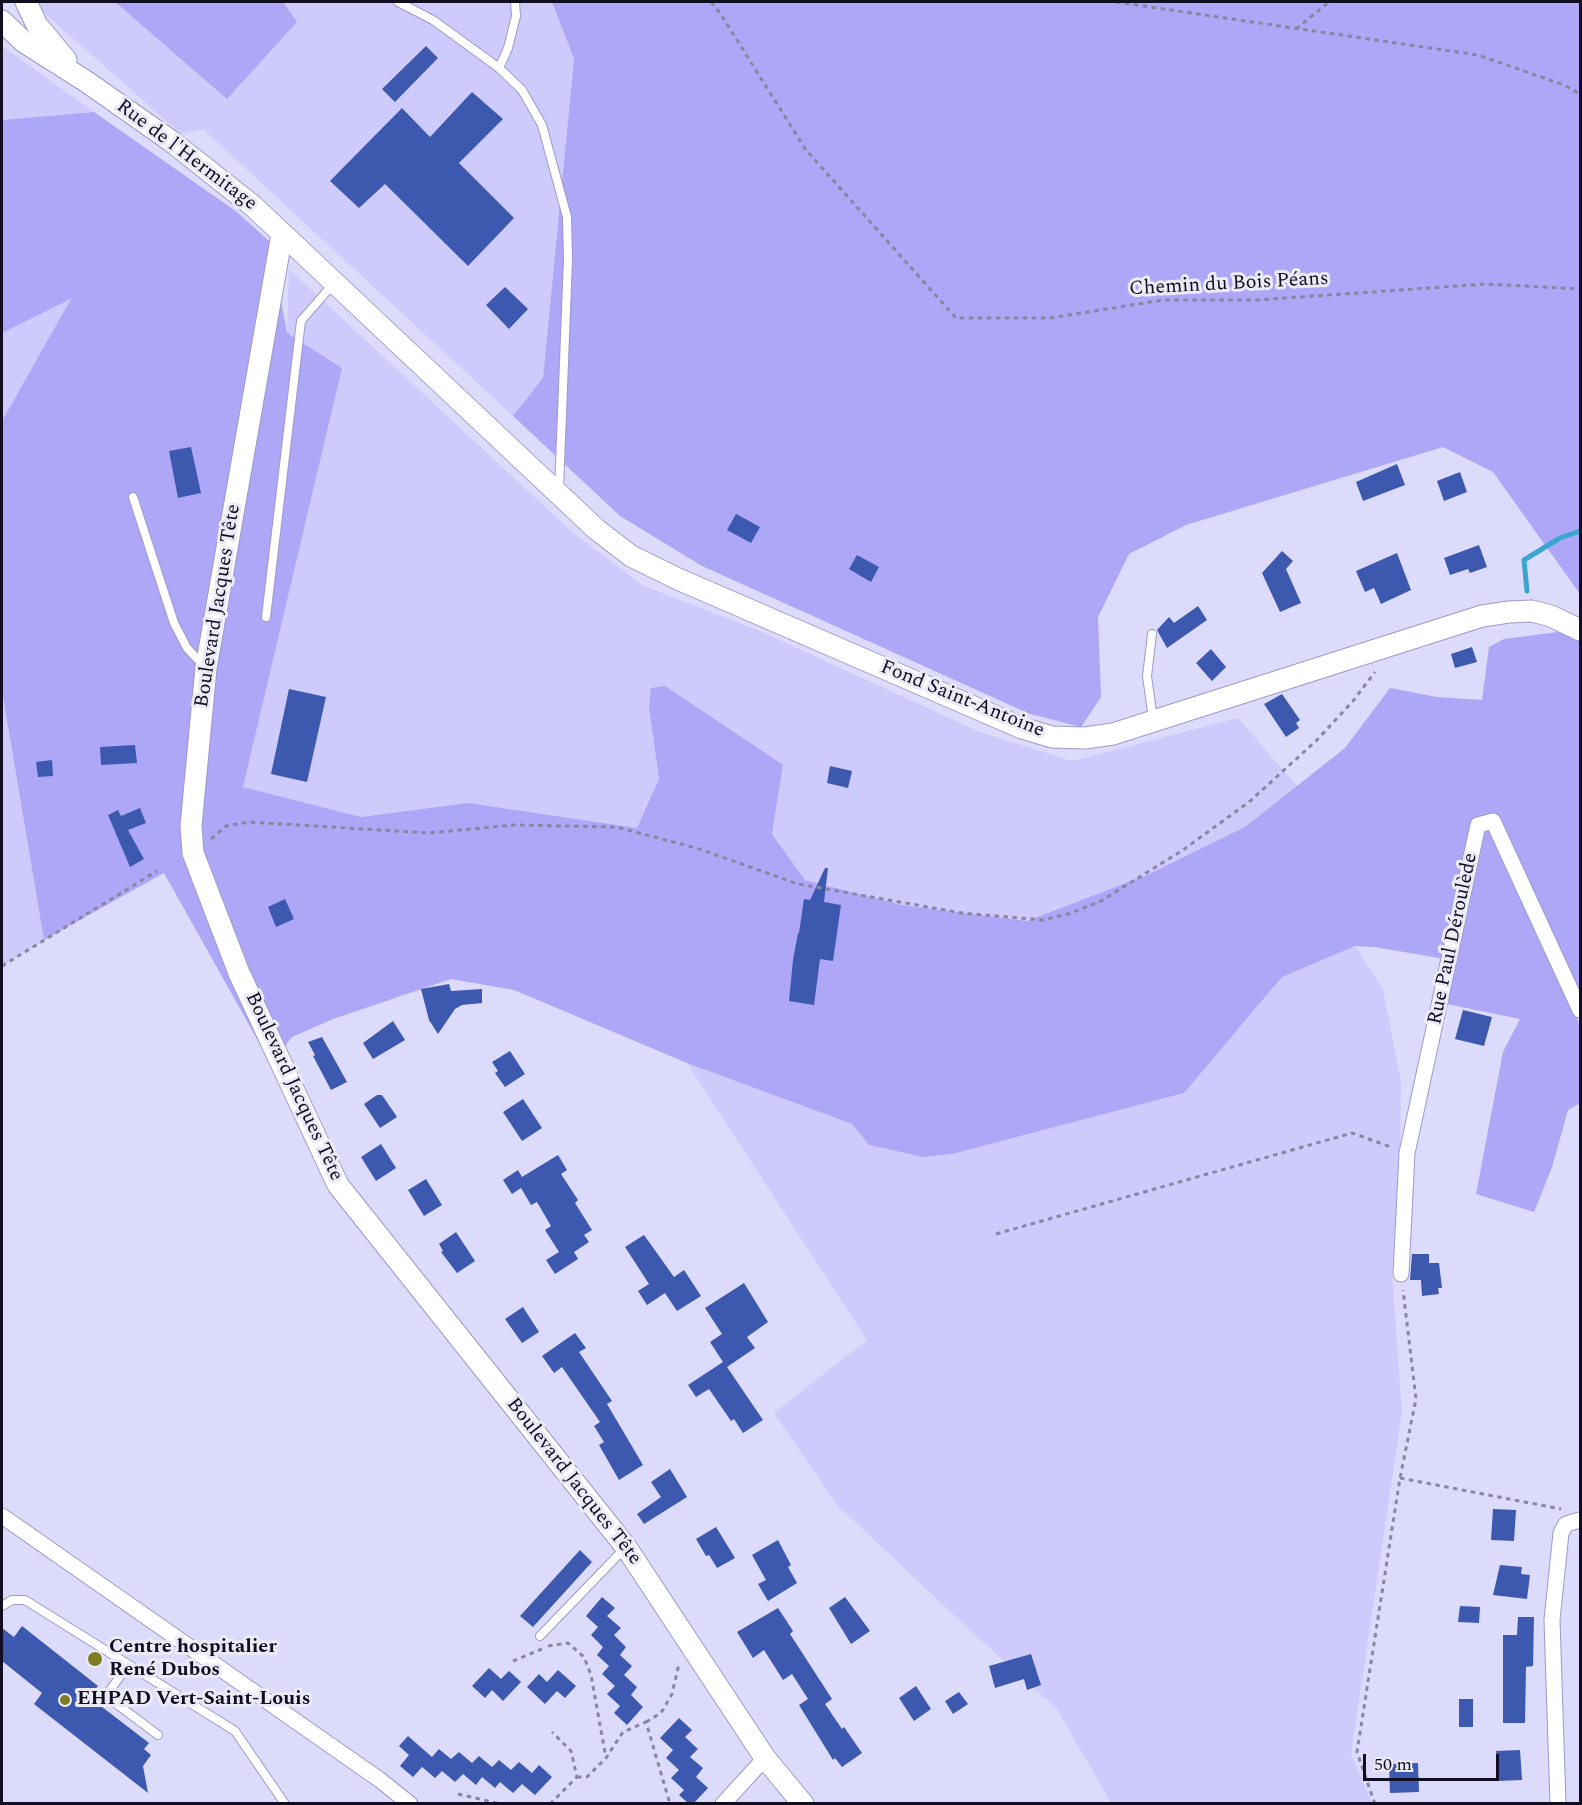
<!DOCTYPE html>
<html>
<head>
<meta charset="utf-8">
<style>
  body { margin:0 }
  #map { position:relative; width:1582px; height:1805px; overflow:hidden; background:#dddbfb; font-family:Spectral,serif }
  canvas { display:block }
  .frame { position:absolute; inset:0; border:3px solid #100e20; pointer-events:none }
  .scale { position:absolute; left:1363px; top:1754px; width:136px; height:27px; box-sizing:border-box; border:3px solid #100e20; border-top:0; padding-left:8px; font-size:18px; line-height:21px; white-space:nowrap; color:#100e20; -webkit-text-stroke:4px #ebebf6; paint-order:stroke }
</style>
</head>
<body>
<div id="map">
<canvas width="1582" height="1805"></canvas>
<div class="frame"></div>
<div class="scale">50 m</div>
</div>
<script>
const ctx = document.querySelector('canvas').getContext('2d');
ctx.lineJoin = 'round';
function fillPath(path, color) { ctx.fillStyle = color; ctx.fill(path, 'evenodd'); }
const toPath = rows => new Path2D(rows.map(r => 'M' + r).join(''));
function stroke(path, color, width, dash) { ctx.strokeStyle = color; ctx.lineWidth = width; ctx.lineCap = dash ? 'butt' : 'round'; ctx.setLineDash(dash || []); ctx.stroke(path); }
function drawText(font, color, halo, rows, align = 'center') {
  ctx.font = font + ' Spectral,serif'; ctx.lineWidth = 6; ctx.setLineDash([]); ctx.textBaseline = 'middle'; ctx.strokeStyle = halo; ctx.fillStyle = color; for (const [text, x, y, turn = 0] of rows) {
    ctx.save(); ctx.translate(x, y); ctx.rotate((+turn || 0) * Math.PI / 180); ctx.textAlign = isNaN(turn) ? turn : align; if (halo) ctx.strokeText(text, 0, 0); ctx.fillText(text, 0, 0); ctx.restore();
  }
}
fillPath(toPath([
  [40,2,115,2,227,99,296,22,283,2,552,2,574,59,543,379,513,416,203,129,181,134,42,11],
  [2,46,94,112,2,120],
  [289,269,571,531,642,585,762,632,980,732,1072,761,1238,718,1297,786,1245,827,1149,874,1026,921,902,905,805,880,772,834,783,765,649,707,659,779,637,828,468,803,361,817,243,787,342,368,287,333],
  [72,299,2,421,2,333],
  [2,691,44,940,2,965],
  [1355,946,1383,989,1401,1082,1400,1158,1392,1274,1402,1412,1351,1754,1372,1803,1111,1803,1057,1709,973,1633,837,1505,774,1413,867,1340,687,1063,852,1124,869,1145,923,1157,952,1154,1184,1093,1282,977]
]), '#cecbfc');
fillPath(toPath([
  [115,2,283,2,297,22,227,99],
  [552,2,1580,2,1580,594,1493,472,1443,447,1186,525,1129,554,1098,617,1101,697,1081,727,1030,714,702,566,620,516,513,416,543,378,574,59],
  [94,112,237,212,270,242,287,333,342,368,243,787,361,817,468,803,637,828,659,779,649,707,651,688,665,686,783,765,772,834,805,880,902,905,1027,921,1149,874,1245,827,1345,748,1390,688,1437,697,1482,700,1489,647,1504,639,1558,632,1580,640,1580,1016,1577,1018,1580,1028,1580,1103,1568,1110,1552,1167,1534,1212,1476,1194,1503,1052,1520,1019,1447,1004,1456,961,1375,947,1355,946,1282,977,1184,1093,952,1154,923,1157,869,1145,852,1124,687,1063,514,990,451,979,333,1019,292,1037,271,1064,164,873,44,940,2,691,2,421,71,299,2,333,2,120]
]), '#aea6f6');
stroke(toPath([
  [1527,591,1524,560,1560,538,1580,531]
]), '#3aa6cf', 5);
fillPath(toPath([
  [426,46,438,58,395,102,382,89],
  [472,92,503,119,459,163,514,218,468,266,385,184,359,208,330,181,402,108,430,137],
  [505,287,528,309,509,329,486,305],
  [191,447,201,493,178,498,169,451],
  [1397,464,1405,485,1363,501,1356,482],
  [1460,472,1467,492,1444,501,1437,481],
  [736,514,760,527,751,543,727,530],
  [1479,545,1487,567,1470,573,1468,569,1450,575,1444,558],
  [1282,551,1293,561,1286,569,1301,603,1280,612,1262,573],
  [1397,553,1411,590,1381,604,1374,588,1365,592,1356,571],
  [857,555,879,567,871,582,849,569],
  [1198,606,1207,620,1167,648,1157,630,1169,617,1174,623],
  [1472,647,1477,662,1455,668,1451,654],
  [1211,649,1226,667,1212,681,1196,663],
  [289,689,326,697,307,782,271,774],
  [1282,694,1300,720,1296,723,1299,728,1286,737,1264,704],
  [135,745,137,763,101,765,100,747],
  [52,760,53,776,38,777,36,762],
  [830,766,852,771,848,788,827,783],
  [140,808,146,823,128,830,144,859,130,867,108,815,118,810,121,816],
  [825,868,828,868,824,902,841,905,833,961,820,959,814,1005,789,1001,793,960,798,933,799,933,804,899,810,900],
  [285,899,294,919,276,927,268,907],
  [449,984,451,991,482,989,482,1003,462,1005,455,1009,438,1034,429,1020,421,989],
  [1463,1010,1492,1017,1484,1046,1455,1039],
  [393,1021,405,1040,373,1059,363,1043],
  [322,1037,347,1082,331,1090,313,1056,315,1055,308,1042],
  [510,1051,525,1074,505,1087,495,1073,498,1071,492,1062],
  [377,1095,382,1095,397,1117,380,1128,364,1104],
  [523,1099,542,1128,522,1141,503,1112],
  [381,1144,396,1168,376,1181,361,1157],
  [558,1155,567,1170,561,1174,578,1200,575,1203,592,1230,584,1235,589,1242,574,1252,578,1259,555,1274,546,1260,559,1252,545,1230,551,1226,537,1202,531,1205,521,1188,512,1194,503,1180,518,1170,522,1177],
  [426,1179,442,1205,424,1216,408,1190],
  [456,1232,475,1261,457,1273,441,1252,443,1251,439,1244],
  [644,1235,674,1277,684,1270,701,1296,677,1311,665,1293,647,1305,638,1291,649,1284,625,1247],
  [1412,1254,1429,1254,1429,1263,1439,1263,1442,1288,1438,1288,1439,1294,1422,1296,1421,1280,1410,1280],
  [744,1283,768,1322,747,1337,755,1348,727,1367,763,1420,743,1433,734,1419,731,1421,709,1389,696,1397,688,1385,723,1362,710,1342,722,1334,705,1308],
  [523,1307,539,1332,522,1343,505,1319],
  [575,1333,586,1348,579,1352,612,1401,607,1404,643,1465,619,1480,599,1445,604,1442,594,1426,600,1422,562,1367,554,1373,542,1356],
  [670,1469,687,1497,644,1524,637,1514,661,1497,651,1482],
  [1493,1509,1516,1510,1514,1541,1491,1540],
  [716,1527,735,1558,717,1568,709,1555,706,1556,696,1539],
  [778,1540,791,1565,788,1567,797,1583,768,1601,758,1584,766,1580,752,1555],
  [580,1550,592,1562,533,1627,520,1616],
  [1500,1565,1522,1567,1521,1574,1530,1575,1527,1599,1493,1595],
  [602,1597,615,1608,607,1616,621,1628,614,1635,626,1647,620,1655,632,1666,624,1675,637,1687,631,1695,643,1707,627,1725,614,1713,620,1706,607,1694,615,1686,602,1674,609,1666,597,1655,603,1647,591,1635,598,1627,586,1616],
  [845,1597,870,1631,851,1644,829,1608],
  [1460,1606,1480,1607,1479,1623,1458,1622],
  [778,1608,793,1631,790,1634,832,1699,825,1704,842,1729,844,1727,862,1753,842,1767,835,1758,833,1760,799,1705,808,1699,792,1674,783,1680,764,1650,753,1658,737,1632],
  [1518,1617,1534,1617,1533,1666,1526,1667,1525,1723,1503,1723,1503,1635,1517,1635],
  [22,1626,98,1686,89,1697,149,1743,144,1749,151,1755,143,1766,148,1793,34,1704,42,1693,2,1661,2,1628,14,1637],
  [1031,1654,1041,1685,1027,1690,1024,1679,995,1688,989,1666],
  [489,1668,501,1679,509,1671,521,1682,503,1701,492,1690,485,1698,472,1686],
  [558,1670,576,1686,565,1698,557,1691,545,1704,527,1687,539,1674,547,1682],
  [916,1686,931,1709,914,1721,899,1698],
  [959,1692,968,1704,953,1714,945,1701],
  [1459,1699,1473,1699,1473,1727,1459,1727],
  [679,1718,692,1730,685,1737,698,1749,690,1757,703,1768,696,1777,708,1788,694,1803,688,1803,679,1795,684,1790,671,1778,679,1770,666,1758,673,1750,660,1738],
  [408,1736,432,1757,439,1749,451,1759,459,1752,472,1763,479,1756,492,1767,499,1760,511,1770,519,1762,532,1773,539,1765,552,1777,535,1795,522,1784,513,1793,500,1782,495,1788,482,1777,476,1785,463,1774,455,1782,442,1771,435,1778,422,1767,413,1777,400,1766,409,1755,399,1746],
  [1520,1750,1522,1780,1498,1781,1496,1751],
  [1418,1763,1419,1792,1390,1793,1389,1764]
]), '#3d59af');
const lane = toPath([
  [398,2,433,20,499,68,522,90,542,125,567,217,568,259,559,490],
  [499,68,508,48,516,16,515,2],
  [133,497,174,623,187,648,203,665],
  [266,617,301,321,334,283],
  [1152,634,1147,676,1153,719],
  [2,1606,12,1600,25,1600,235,1731,285,1804],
  [540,1636,625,1548],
  [128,1665,106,1696,158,1735]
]);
const street = toPath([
  [1401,1274,1407,1153,1478,825,1493,821,1580,1010],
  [2,1516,380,1780,410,1804],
  [723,1804,765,1758],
  [1558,1804,1552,1620,1561,1533,1566,1524,1580,1520]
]);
const secondary = toPath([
  [26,2,37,25,66,60],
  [2,21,24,42,87,82,171,141,253,206,596,529,631,556,678,579,1022,728,1052,737,1085,738,1113,734,1482,616,1509,612,1532,611,1551,616,1580,630],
  [282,234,206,668,191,826,193,853,239,973,338,1185,626,1547,765,1758,803,1804]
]);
stroke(lane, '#9d99cb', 10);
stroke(street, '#9d99cb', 17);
stroke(secondary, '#9d99cb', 23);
stroke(toPath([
  [711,2,720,13,806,150,956,318,1050,318,1163,300,1257,300,1486,284,1580,289],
  [1116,2,1478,55,1564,85,1580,94],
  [1296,29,1329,2],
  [211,839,226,826,249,822,429,833,514,825,616,827,696,848,798,884,962,913,1043,920,1071,913,1101,901,1183,850,1249,802,1317,740,1353,701,1375,672],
  [2,966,157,871],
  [996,1234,1352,1133,1391,1147],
  [1400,1478,1561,1509],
  [548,1646,568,1643,584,1657,591,1675,606,1758],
  [513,1661,542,1649],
  [646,1722,661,1713,672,1694,679,1664],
  [577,1777,587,1777,606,1758,623,1732,646,1722,670,1804],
  [458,1794,501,1804],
  [550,1804,577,1777,571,1751,552,1732],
  [1375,1804,1357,1752,1400,1478,1416,1399,1403,1290]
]), '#8886a0', 3, [4.5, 4.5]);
stroke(lane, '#fff', 8);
stroke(street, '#fff', 15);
stroke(secondary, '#fff', 21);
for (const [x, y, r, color] of [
  [95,1659,8,"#7e7c23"],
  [65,1700,6,"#7e7c23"]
]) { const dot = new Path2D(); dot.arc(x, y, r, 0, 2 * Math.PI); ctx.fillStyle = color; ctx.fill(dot); stroke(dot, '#ebebf6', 2); }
drawText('20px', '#100e20', '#ebebf6', [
  ["Rue de l'Hermitage",186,156,37],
  ["Chemin du Bois Péans",1229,285,-3],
  ["Boulevard Jacques Tête",219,606,-81],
  ["Fond Saint-Antoine",962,700,22],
  ["Rue Paul Déroulède",1454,939,-78],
  ["Boulevard Jacques Tête",293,1087,65],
  ["Boulevard Jacques Tête",573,1482,52]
]);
drawText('bold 20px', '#100e20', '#ebebf6', [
  ["Centre hospitalier",109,1648],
  ["René Dubos",109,1671],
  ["EHPAD Vert-Saint-Louis",77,1700]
], 'left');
</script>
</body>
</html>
